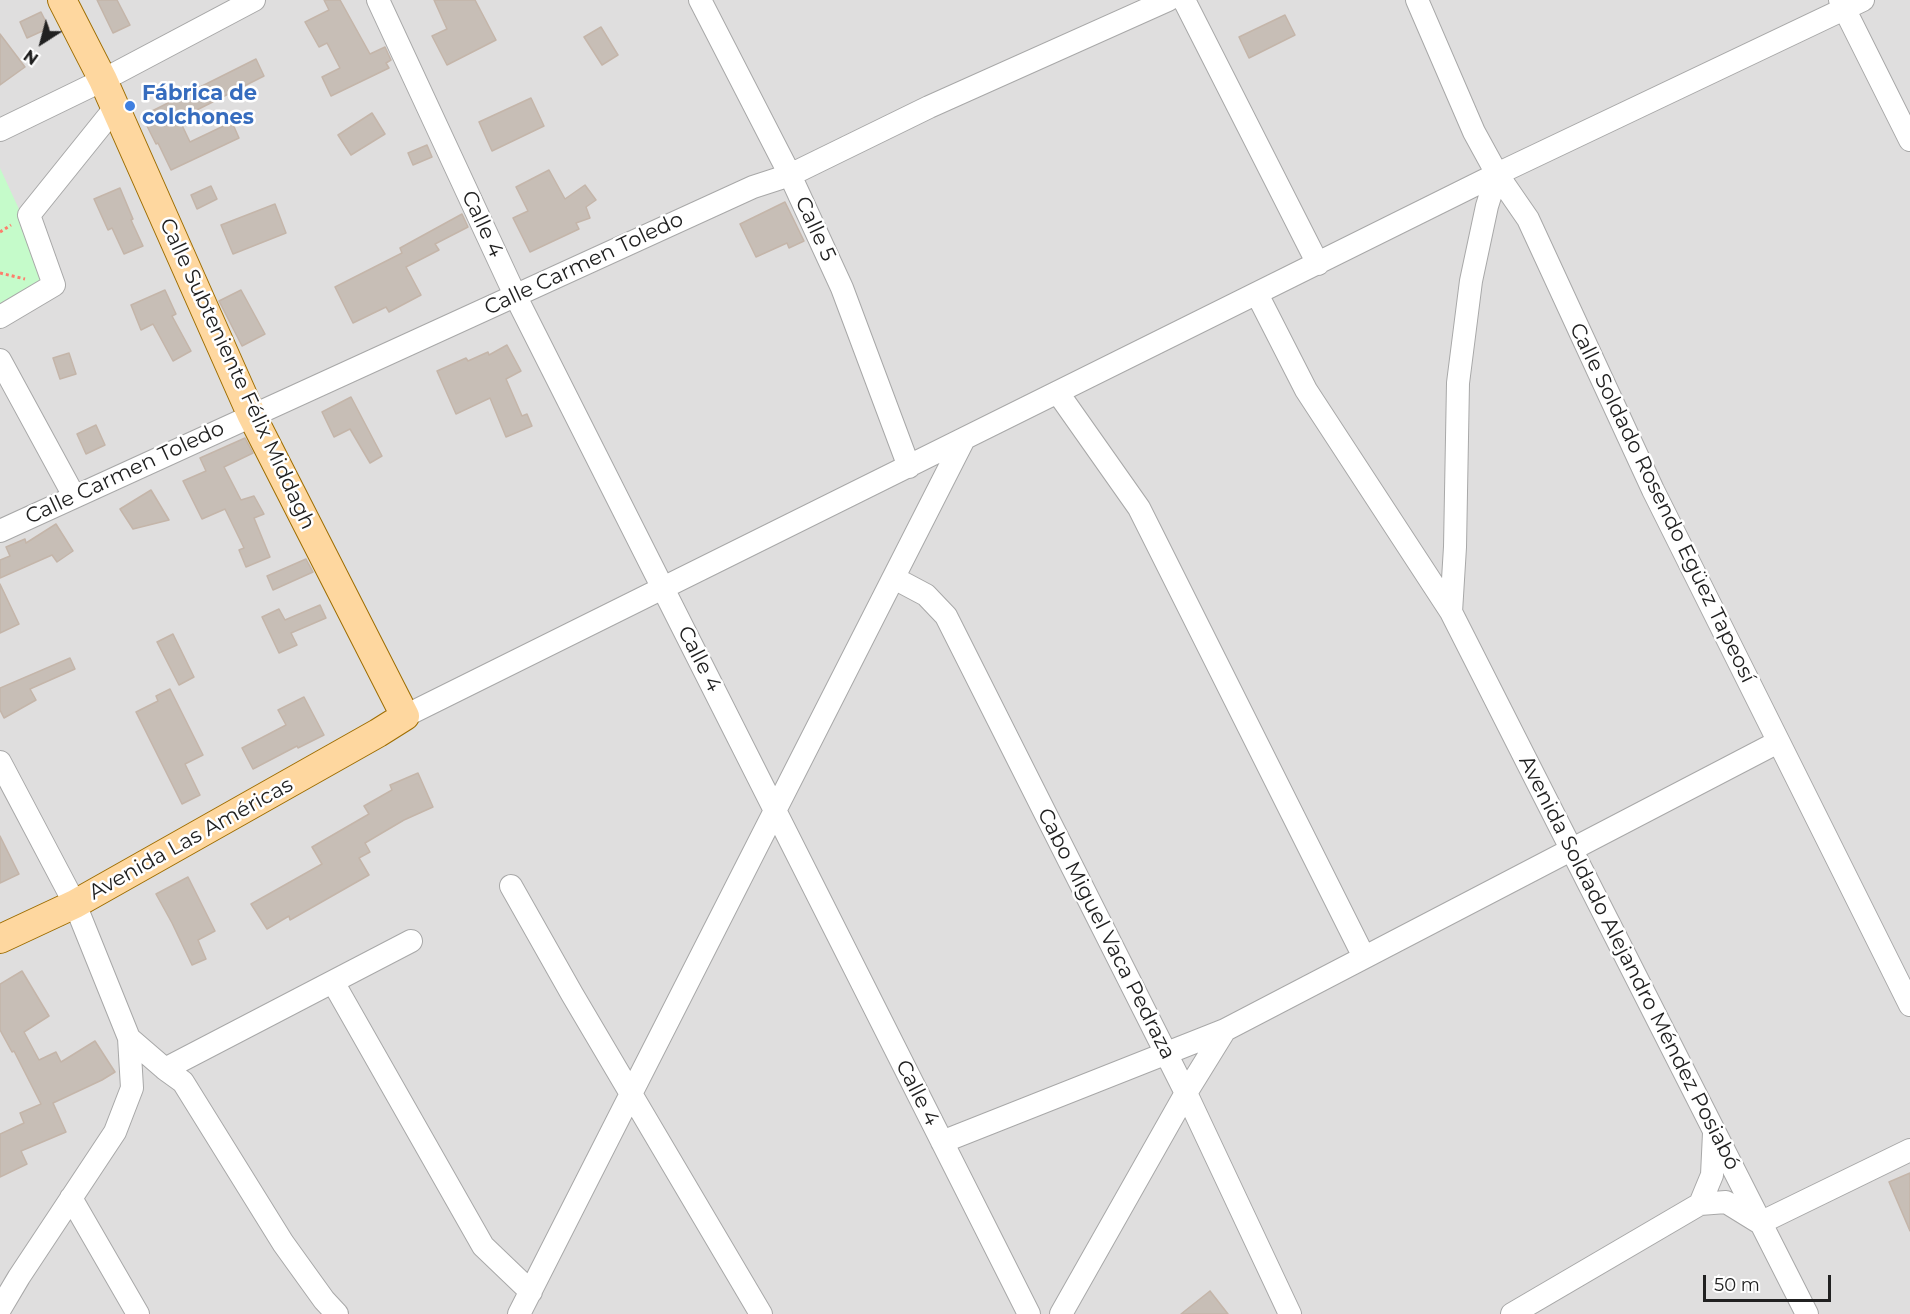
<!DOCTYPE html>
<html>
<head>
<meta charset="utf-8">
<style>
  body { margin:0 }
  #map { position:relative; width:1910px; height:1314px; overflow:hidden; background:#f2eee7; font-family:Montserrat,sans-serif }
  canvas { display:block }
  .north { position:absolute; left:12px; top:12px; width:60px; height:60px; -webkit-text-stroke:4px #fff; paint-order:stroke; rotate:216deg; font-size:16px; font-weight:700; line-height:24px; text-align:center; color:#212121 }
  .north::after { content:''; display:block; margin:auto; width:21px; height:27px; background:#212121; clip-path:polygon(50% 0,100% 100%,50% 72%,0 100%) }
  .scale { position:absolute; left:1703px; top:1275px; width:128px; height:27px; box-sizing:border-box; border:3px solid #212121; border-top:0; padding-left:8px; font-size:18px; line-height:21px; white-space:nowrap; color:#212121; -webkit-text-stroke:4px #fff; paint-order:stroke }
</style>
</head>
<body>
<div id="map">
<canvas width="1910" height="1314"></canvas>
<div class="north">N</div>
<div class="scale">50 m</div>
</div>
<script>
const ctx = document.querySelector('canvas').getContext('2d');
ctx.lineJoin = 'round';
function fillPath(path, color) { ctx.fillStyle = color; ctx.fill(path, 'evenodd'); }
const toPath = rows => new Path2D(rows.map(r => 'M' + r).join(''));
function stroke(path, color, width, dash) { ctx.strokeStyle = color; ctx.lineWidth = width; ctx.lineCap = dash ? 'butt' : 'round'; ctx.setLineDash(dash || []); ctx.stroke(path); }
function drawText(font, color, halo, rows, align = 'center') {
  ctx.font = font + ' Montserrat,sans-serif'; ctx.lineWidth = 5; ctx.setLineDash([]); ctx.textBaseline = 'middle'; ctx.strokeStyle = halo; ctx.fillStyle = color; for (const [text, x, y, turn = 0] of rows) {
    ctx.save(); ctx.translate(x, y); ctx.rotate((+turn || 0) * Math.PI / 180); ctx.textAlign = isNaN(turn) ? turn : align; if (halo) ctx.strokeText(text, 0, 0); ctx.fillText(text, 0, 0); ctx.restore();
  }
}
fillPath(toPath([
  [0,0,1910,0,1910,1314,0,1314]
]), '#dfdede');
fillPath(toPath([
  [0,168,54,285,0,317]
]), '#c5fbca');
const building = toPath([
  [97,0,117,0,130,25,113,33,97,0],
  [324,0,340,0,370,54,385,47,391,60,386,63,389,68,331,96,322,77,340,68,327,43,319,47,305,22,329,10,324,0],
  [434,0,475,0,496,40,447,65,432,36,447,29,434,0],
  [41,12,49,28,27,38,20,22,41,12],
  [1285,15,1295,35,1249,58,1239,37,1285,15],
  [601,27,618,55,602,65,584,37,601,27],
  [0,34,25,67,0,85,0,34],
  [256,59,264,76,179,119,190,142,232,122,239,138,171,170,158,143,156,144,142,116,256,59],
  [531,98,544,126,492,151,479,122,531,98],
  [372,113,385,134,351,155,338,135,372,113],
  [427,145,432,157,413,165,408,153,427,145],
  [549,170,565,199,585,185,596,200,586,207,590,218,576,223,579,229,530,252,513,218,528,211,516,187,549,170],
  [211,186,217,199,197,209,191,195,211,186],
  [120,188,133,219,131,220,143,246,124,254,112,228,108,230,94,199,120,188],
  [785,202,804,241,789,248,787,243,756,257,740,224,785,202],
  [275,204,286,233,233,254,221,225,275,204],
  [462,214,468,227,435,244,439,250,406,267,421,295,389,312,386,307,353,323,335,287,402,253,400,248,462,214],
  [165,290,176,314,172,316,191,351,173,361,153,324,141,330,131,305,165,290],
  [241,290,265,334,242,346,219,301,241,290],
  [507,345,521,371,506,379,522,416,527,414,532,426,506,437,490,398,456,414,437,371,466,358,468,361,488,352,489,355,507,345],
  [69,353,76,374,60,379,53,358,69,353],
  [351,397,382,456,370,463,350,429,334,437,322,412,351,397],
  [96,425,105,445,86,454,77,434,96,425],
  [245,438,253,453,224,467,241,500,254,496,264,514,254,518,270,557,246,567,239,550,244,548,225,509,202,519,183,481,206,471,200,458,245,438],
  [151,490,169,520,133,529,120,509,151,490],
  [56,524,73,551,57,562,52,555,0,578,0,560,10,556,6,547,25,539,26,543,56,524],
  [306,559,313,572,273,590,267,576,306,559],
  [0,584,19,624,0,633,0,584],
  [320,605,326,618,291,633,297,645,279,653,262,617,279,609,285,620,320,605],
  [173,634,194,677,179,685,157,642,173,634],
  [70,658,75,669,30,689,36,700,4,718,0,710,0,688,70,658],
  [170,689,203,755,185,764,200,795,182,804,136,712,158,701,156,696,170,689],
  [304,697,324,735,298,748,297,746,253,769,242,748,286,725,278,710,304,697],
  [418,773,433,807,404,820,365,843,370,852,359,858,369,875,290,920,289,916,267,929,251,904,322,864,312,847,369,814,364,806,392,790,390,785,418,773],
  [0,836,19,874,0,883,0,836],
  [188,877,215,931,198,940,206,959,192,965,172,923,156,894,188,877],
  [22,971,49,1016,24,1032,39,1060,56,1052,61,1062,95,1041,115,1072,102,1080,53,1103,66,1132,21,1151,27,1164,0,1177,0,1134,24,1123,20,1113,41,1104,14,1051,12,1052,0,1030,0,984,22,971],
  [1910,1173,1910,1231,1889,1182,1910,1173],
  [1210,1291,1228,1314,1181,1314,1210,1291]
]);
fillPath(building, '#c7beb6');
stroke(building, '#c4b5a9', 1.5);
const minor = toPath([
  [378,0,515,295,1029,1314],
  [700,0,790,175,842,288,909,467],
  [1184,0,1318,264],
  [1417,0,1474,132,1497,174,1528,219,1653,490,1910,1005],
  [1840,0,1910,140],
  [0,130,103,80,254,0],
  [1257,294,1306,390,1451,612,1807,1314],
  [0,317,54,285,29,215,115,108],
  [0,360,74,496],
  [1058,393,1139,508,1364,957],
  [0,531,753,187,790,175,929,107,1168,0],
  [894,578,926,595,946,616,1186,1093,1290,1314],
  [1451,612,1455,547,1458,383,1471,281,1487,206,1497,174,1863,0],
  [405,716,1497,174],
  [0,762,75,904,129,1038,132,1088,115,1132,19,1277,0,1309],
  [511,886,572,994,761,1314],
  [333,982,483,1246,531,1292],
  [129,1038,165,1069,183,1082,283,1243,324,1300,337,1314],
  [165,1069,411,941],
  [942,1142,1225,1030,1778,742],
  [71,1198,138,1314],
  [1700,1204,1712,1175,1714,1133],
  [519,1314,964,439],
  [1061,1314,1186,1093,1225,1030],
  [1512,1314,1700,1204,1726,1202,1760,1223,1910,1150]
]);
const major = toPath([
  [0,939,75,904,378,733,405,716,252,416,103,80,62,0]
]);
stroke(minor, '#a8a8a8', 24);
stroke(major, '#9e6d00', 30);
stroke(toPath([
  [0,232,11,225],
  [0,273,25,279]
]), '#fe7e6c', 3, [3, 3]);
stroke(minor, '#fff', 22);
stroke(major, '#fed79f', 28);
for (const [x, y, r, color] of [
  [130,106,6,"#3f7fe0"]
]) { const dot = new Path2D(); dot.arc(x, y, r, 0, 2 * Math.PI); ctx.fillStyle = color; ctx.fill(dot); stroke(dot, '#fff', 2); }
drawText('bold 21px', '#366cbe', '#fff', [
  ["Fábrica de",142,94],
  ["colchones",142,118]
], 'left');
drawText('21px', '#212121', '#fff', [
  ["Calle 4",482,224,65],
  ["Calle 5",815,229,65],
  ["Calle Carmen Toledo",584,264,-25],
  ["Calle Subteniente Félix Middagh",237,374,65],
  ["Calle Carmen Toledo",125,473,-25],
  ["Calle Soldado Rosendo Egüez Tapeosí",1662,503,64],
  ["Calle 4",699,659,63],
  ["Avenida Las Américas",191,839,-29],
  ["Cabo Miguel Vaca Pedraza",1106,934,63],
  ["Avenida Soldado Alejandro Méndez Posiabó",1629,963,63],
  ["Calle 4",917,1093,63]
]);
</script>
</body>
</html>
